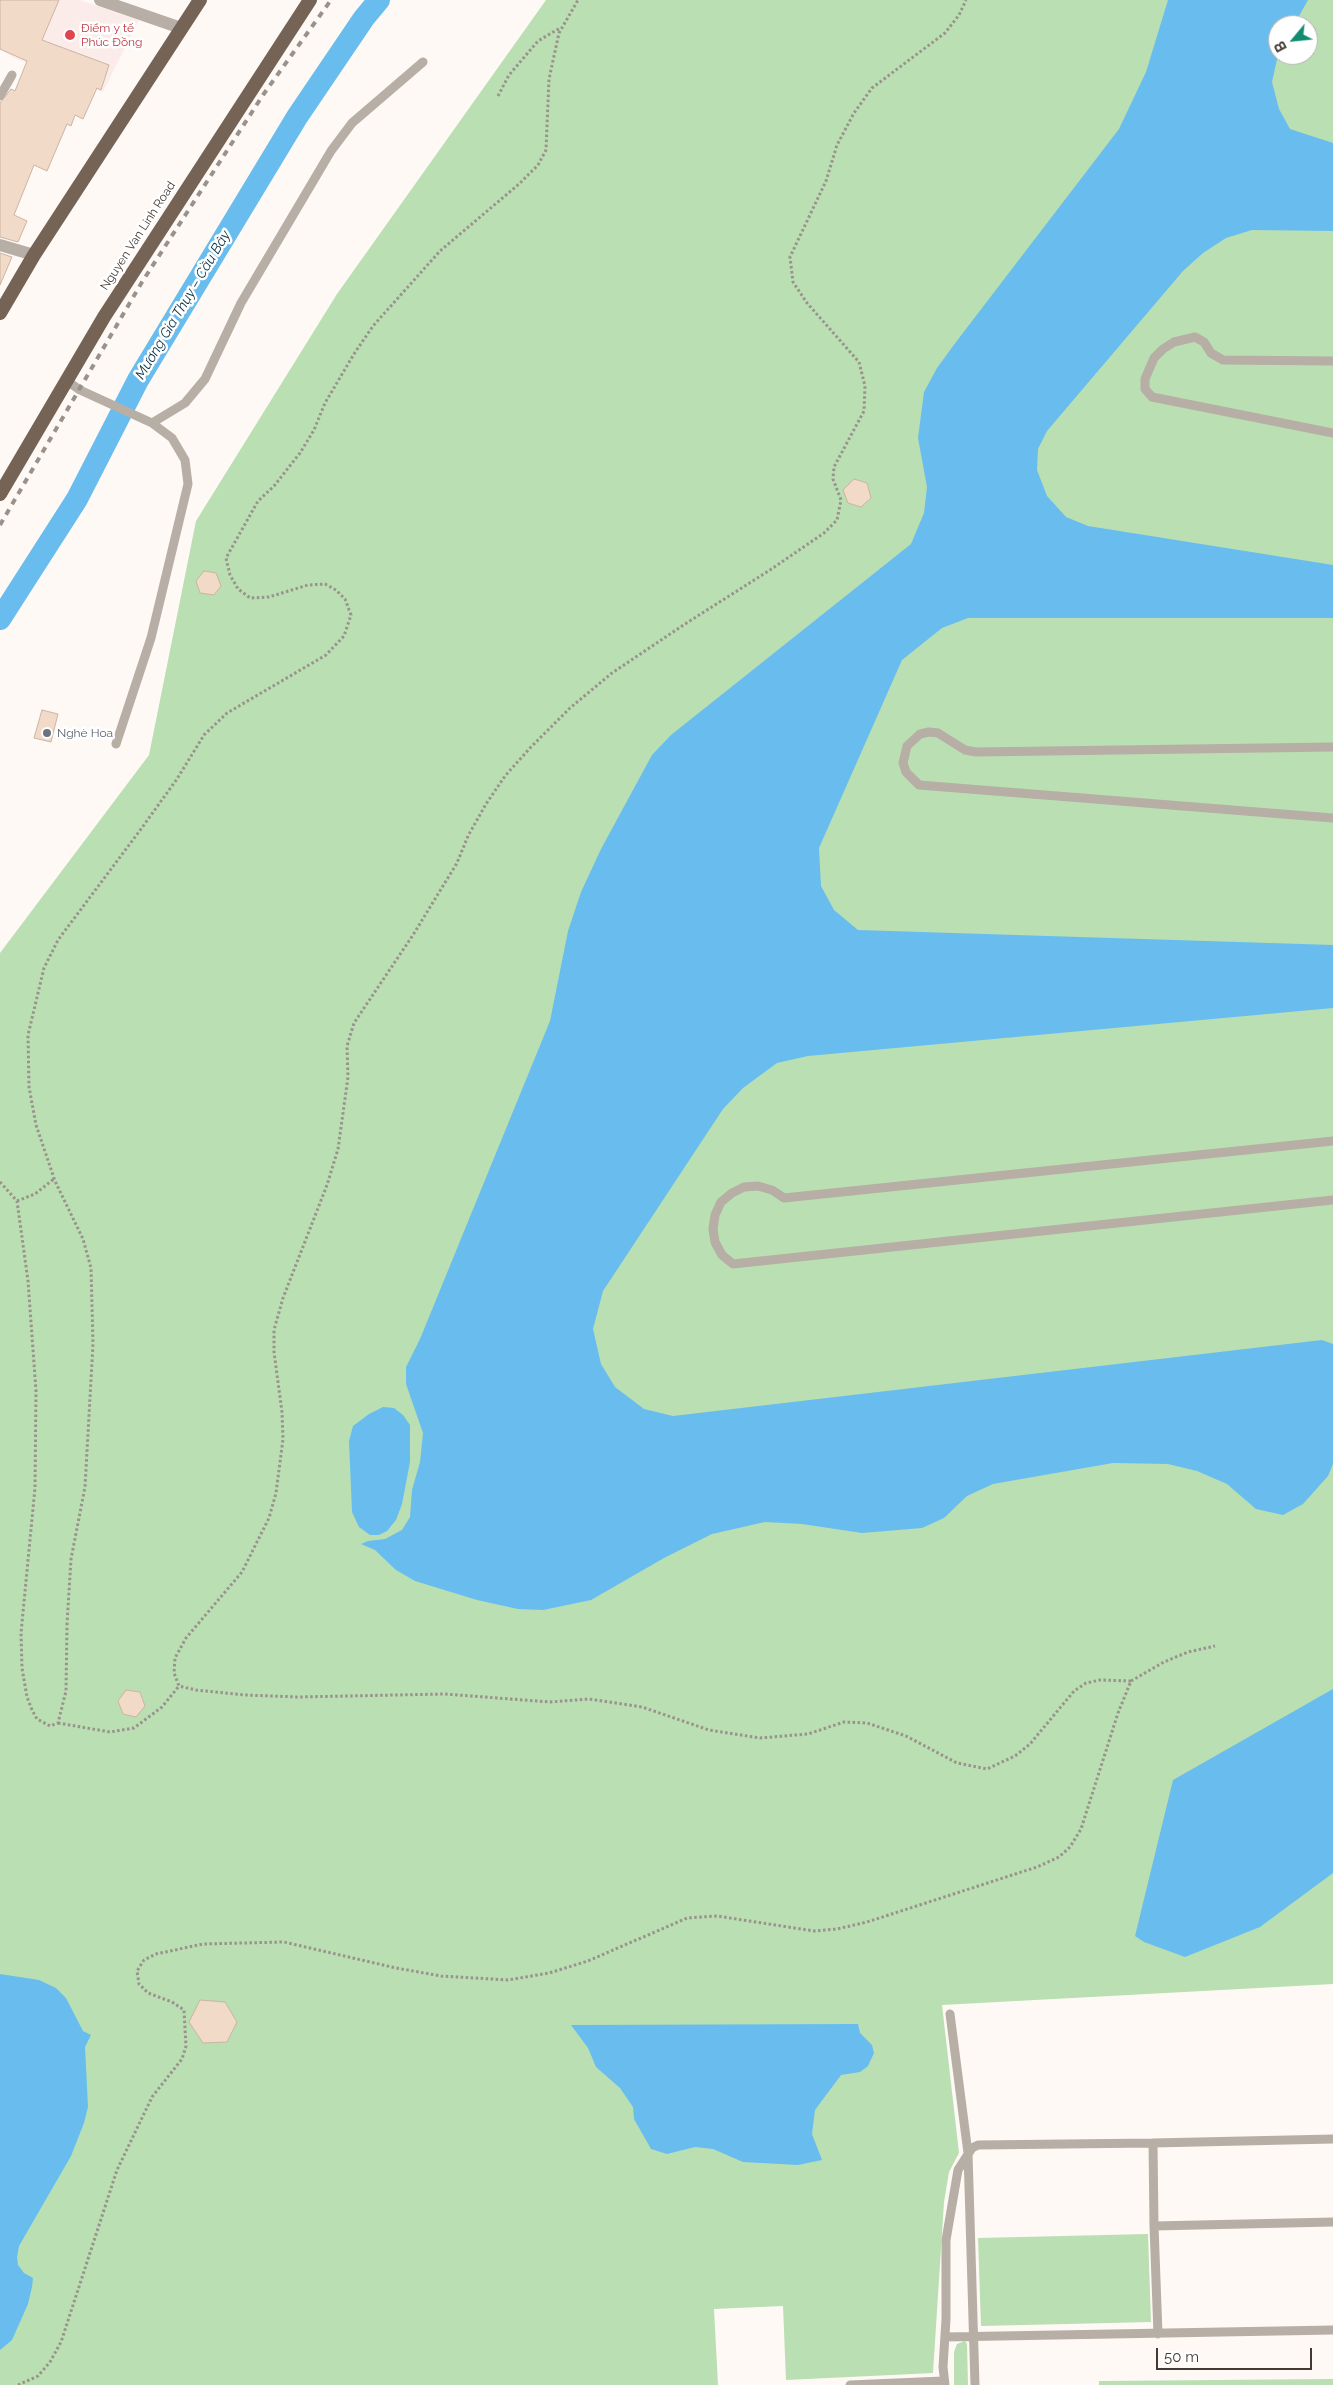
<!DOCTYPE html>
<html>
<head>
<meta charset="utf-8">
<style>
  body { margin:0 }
  #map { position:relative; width:1333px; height:2385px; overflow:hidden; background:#fef9f5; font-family:Raleway,sans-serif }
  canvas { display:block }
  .north { position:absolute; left:1268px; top:15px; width:50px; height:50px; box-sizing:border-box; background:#fff; border:1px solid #b4b0ae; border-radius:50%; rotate:242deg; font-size:14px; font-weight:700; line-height:20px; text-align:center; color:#443a34 }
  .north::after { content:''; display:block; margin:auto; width:18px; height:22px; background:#128c6f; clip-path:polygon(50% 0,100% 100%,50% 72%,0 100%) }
  .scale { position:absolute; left:1156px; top:2348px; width:156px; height:22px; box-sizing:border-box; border:2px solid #443a34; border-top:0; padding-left:6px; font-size:15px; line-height:18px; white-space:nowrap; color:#443a34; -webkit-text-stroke:4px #fff; paint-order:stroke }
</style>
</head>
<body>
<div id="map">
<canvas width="1333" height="2385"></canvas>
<div class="north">B</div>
<div class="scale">50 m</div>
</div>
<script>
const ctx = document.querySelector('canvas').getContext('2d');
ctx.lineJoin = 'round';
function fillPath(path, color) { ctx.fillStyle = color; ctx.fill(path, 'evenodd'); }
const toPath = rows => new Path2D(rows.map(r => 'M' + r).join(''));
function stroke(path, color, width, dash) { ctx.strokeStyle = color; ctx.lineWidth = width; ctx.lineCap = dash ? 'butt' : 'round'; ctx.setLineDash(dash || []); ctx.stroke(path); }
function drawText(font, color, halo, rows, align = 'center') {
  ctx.font = font + ' Raleway,sans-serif'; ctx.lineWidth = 5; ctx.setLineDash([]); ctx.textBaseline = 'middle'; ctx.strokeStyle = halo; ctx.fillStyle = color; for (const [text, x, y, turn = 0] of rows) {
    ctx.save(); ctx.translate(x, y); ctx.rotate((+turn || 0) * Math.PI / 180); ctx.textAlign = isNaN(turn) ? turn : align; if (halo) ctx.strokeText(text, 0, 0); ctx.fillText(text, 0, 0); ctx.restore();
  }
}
fillPath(toPath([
  [21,0,80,0,139,20,103,92,14,58,3,51]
]), '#fcece9');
fillPath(toPath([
  [546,0,1333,0,1333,1984,942,2005,959,2153,949,2172,944,2202,933,2373,786,2380,783,2306,714,2309,718,2385,0,2385,0,953,149,755,196,521,337,294],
  [1278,25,1308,25,1308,55,1278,55],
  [1148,2234,1151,2322,981,2326,978,2238],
  [965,2341,967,2344,968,2385,954,2385,954,2352,957,2344],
  [1333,2379,1333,2385,1099,2385,1099,2381]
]), '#badfb2');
fillPath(toPath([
  [1168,0,1308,0,1294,25,1278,25,1278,55,1272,82,1279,109,1290,129,1333,143,1333,231,1252,230,1226,238,1203,253,1183,271,1047,431,1038,449,1037,470,1047,496,1066,517,1088,526,1333,565,1333,618,968,618,942,628,902,660,819,848,821,886,834,910,858,930,1333,945,1333,1008,808,1056,777,1063,743,1088,723,1109,603,1291,593,1329,601,1364,615,1387,644,1409,673,1416,1322,1340,1333,1344,1333,1464,1328,1476,1303,1504,1283,1515,1256,1509,1227,1484,1197,1471,1168,1464,1113,1463,993,1484,967,1496,944,1518,922,1528,862,1533,802,1524,765,1522,712,1534,664,1558,591,1600,543,1610,518,1609,477,1600,415,1581,396,1570,375,1550,361,1544,368,1541,385,1539,402,1530,410,1517,412,1490,420,1462,423,1433,406,1384,406,1367,420,1339,550,1021,568,931,581,892,601,849,652,755,671,735,911,544,924,513,927,487,918,438,924,392,937,368,956,342,1119,129,1146,72],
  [383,1407,394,1408,403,1415,410,1425,410,1462,402,1504,396,1520,387,1531,379,1535,370,1535,359,1527,352,1512,349,1441,353,1426,369,1414],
  [1333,1689,1333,1873,1260,1927,1185,1957,1144,1942,1135,1936,1173,1780],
  [0,1974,39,1980,56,1988,66,1998,83,2031,91,2035,85,2047,88,2107,84,2123,71,2156,19,2246,17,2257,18,2265,24,2273,33,2278,32,2287,28,2304,12,2340,0,2350],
  [858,2024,860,2033,872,2045,874,2053,868,2066,860,2072,841,2075,815,2110,812,2134,822,2160,798,2165,743,2162,713,2149,695,2147,667,2154,651,2149,634,2119,633,2107,620,2088,596,2067,588,2048,571,2025]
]), '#68bdee');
stroke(toPath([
  [0,619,77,499,138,380,297,117,364,18,379,0]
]), '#68bdee', 22);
const building = toPath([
  [0,0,59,0,42,40,109,65,101,90,97,88,83,119,75,115,71,126,67,124,47,171,34,165,14,215,27,221,18,242,0,237,0,103,11,89,15,91,27,61,0,49,0,0],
  [0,253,12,257,0,285,0,253],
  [854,479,867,483,871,498,861,507,848,503,843,490,854,479],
  [204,571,216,573,221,586,214,595,200,593,196,581,204,571],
  [42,710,58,714,51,742,34,738,42,710],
  [126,1690,140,1692,145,1706,136,1717,123,1714,118,1701,126,1690],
  [200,2000,225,2002,237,2022,227,2042,203,2043,189,2022,200,2000]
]);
fillPath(building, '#f2dac9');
stroke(building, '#cbb4a4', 1);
stroke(toPath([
  [498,96,509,75,538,41,560,28],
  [0,1182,17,1201,28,1281,36,1391,35,1488,21,1633,22,1668,27,1697,32,1710,37,1719,50,1726,58,1723,66,1691,67,1624,71,1559,85,1487,93,1344,91,1268,83,1239,55,1181,36,1125,29,1087,28,1035,44,968,58,940,141,829,177,779,204,735,227,713,326,655,344,636,351,615,345,599,336,590,325,584,308,585,269,597,250,598,238,589,230,575,226,558,258,501,274,486,300,453,314,430,325,403,354,354,373,326,440,251,519,184,538,165,546,150,549,79,559,33,578,0],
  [17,1201,35,1194,55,1178],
  [1131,1681,1164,1662,1188,1652,1215,1646],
  [58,1723,110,1732,134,1728,162,1707,179,1686],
  [18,2385,38,2376,50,2362,61,2342,117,2170,152,2097,182,2059,186,2046,184,2010,172,2002,148,1993,139,1984,137,1971,144,1960,156,1954,203,1944,284,1942,396,1968,441,1976,508,1980,549,1973,588,1961,687,1918,717,1916,814,1931,837,1929,867,1922,1037,1867,1059,1857,1070,1847,1081,1829,1118,1713,1131,1681,1100,1680,1086,1683,1074,1691,1030,1744,1015,1756,987,1769,957,1763,906,1736,867,1723,844,1722,808,1734,760,1738,709,1730,642,1707,589,1699,550,1702,445,1694,298,1697,245,1695,196,1690,179,1686,174,1673,175,1658,186,1638,242,1572,269,1518,276,1493,283,1439,282,1412,274,1352,274,1330,283,1298,327,1185,338,1149,348,1077,347,1046,354,1023,413,935,457,863,468,836,486,804,505,776,530,748,570,708,612,673,685,624,770,570,824,533,837,520,841,500,833,479,834,467,864,411,865,386,859,362,807,303,793,282,790,257,826,181,837,145,854,113,872,88,945,33,959,15,966,0]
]), '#9a928d', 3, [2.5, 2.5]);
stroke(toPath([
  [0,96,12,75],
  [1333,361,1223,360,1211,353,1204,342,1195,337,1174,342,1163,349,1154,358,1145,379,1145,389,1152,397,1333,433],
  [67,381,80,390,152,423,172,438,185,460,188,484,151,638,116,744],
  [152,423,185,403,205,379,241,303,331,151,352,123,423,62],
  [1333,747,976,752,965,750,938,733,929,732,920,734,907,746,903,763,906,772,919,785,1333,818],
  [1333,1141,784,1198,772,1190,758,1186,744,1187,732,1193,721,1202,715,1215,713,1229,715,1242,722,1255,733,1264,1333,1200],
  [950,2014,968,2153,975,2385],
  [1333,2139,1153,2143,1154,2226,1333,2222],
  [1154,2226,1158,2334],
  [945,2337,1333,2330],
  [850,2385,943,2381],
  [945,2385,943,2367,946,2319,946,2240,958,2170,972,2148,978,2145,1153,2143]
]), '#b7aea6', 9);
stroke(toPath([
  [0,245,34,255]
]), '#b7aea6', 12);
stroke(toPath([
  [100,0,181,28]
]), '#b7aea6', 12);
stroke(toPath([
  [0,313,34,255,200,0],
  [0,494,104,317,310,0]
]), '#756455', 14);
stroke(toPath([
  [0,525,142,282,263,95,331,0]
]), '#99918c', 4, [6, 6]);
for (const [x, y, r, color] of [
  [70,35,6,"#e0444e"],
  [47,733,5,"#6b7280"]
]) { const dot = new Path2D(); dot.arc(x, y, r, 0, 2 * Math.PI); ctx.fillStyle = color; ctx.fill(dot); stroke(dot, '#fff', 2); }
drawText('12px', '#be3a42', '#fff', [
  ["Điểm y tế",81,28],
  ["Phúc Đồng",81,42]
], 'left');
drawText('12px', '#443a34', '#fff', [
  ["Nguyen Van Linh Road",138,236,-57]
]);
drawText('12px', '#5b616d', '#fff', [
  ["Nghè Hoa",57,733]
], 'left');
drawText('italic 14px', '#0b3246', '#fff', [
  ["Mương Gia Thụy – Cầu Bây",183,305,-59]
]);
</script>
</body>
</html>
